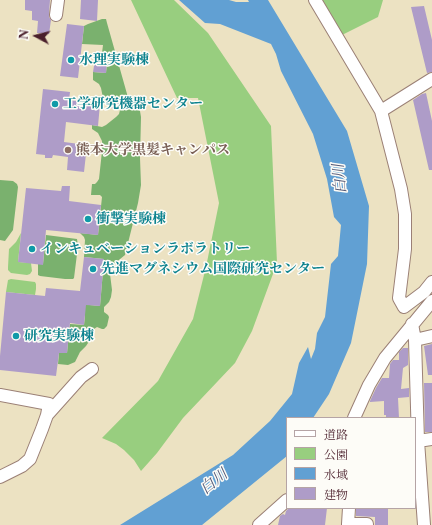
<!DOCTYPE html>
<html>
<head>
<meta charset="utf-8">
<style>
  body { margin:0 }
  #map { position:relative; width:432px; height:525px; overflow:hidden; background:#ece2c2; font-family:"Libre Caslon Text","Noto Serif JP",serif }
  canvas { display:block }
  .legend { position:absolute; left:286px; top:417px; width:130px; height:92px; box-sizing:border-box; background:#fdfcf7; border:1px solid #b5a4a5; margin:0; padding:5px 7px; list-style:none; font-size:12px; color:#4a1f2b }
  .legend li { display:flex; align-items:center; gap:8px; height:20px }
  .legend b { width:20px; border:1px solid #b5a4a5 }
  .north { position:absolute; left:16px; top:16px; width:40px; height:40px; -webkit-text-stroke:3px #fdfcf7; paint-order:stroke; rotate:277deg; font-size:11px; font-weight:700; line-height:16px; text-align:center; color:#4a1f2b }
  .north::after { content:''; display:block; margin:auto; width:14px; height:18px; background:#4a1f2b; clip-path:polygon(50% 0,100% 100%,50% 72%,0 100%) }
</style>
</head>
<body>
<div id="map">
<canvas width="432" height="525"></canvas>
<ul class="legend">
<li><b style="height:5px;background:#fff"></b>道路</li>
<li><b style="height:11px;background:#98ce7f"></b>公園</li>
<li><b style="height:11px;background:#61a0d3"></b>水域</li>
<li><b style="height:11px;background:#ae9cc8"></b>建物</li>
</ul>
<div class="north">N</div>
</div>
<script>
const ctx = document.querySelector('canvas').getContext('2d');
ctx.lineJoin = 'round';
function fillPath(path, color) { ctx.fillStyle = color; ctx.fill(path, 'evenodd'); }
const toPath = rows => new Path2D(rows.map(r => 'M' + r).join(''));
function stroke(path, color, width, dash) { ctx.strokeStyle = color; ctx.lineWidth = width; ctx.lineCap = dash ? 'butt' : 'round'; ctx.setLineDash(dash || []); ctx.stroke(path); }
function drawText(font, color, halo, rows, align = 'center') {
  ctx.font = font + ' "Libre Caslon Text","Noto Serif JP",serif'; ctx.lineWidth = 3; ctx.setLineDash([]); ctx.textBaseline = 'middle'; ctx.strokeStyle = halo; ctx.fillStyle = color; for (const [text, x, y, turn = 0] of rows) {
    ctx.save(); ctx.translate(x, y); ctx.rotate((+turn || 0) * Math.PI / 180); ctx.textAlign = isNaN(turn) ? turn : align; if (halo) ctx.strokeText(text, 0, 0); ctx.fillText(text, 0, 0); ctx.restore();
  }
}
fillPath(toPath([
  [131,0,174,0,208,33,271,126,277,263,252,331,235,363,183,418,157,453,141,471,134,460,124,450,116,444,102,438,158,381,193,319,206,267,219,203,198,98,177,98],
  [317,0,383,0,378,17,338,37],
  [21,233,18,262,31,263,32,271,30,274,27,275,11,273,8,270,8,267,9,249,16,242],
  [11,279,35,282,36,284,36,289,35,295,6,292,8,280]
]), '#98ce7f');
fillPath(toPath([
  [102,19,106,19,107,23,129,101,140,111,141,117,140,158,141,185,138,203,125,255,114,264,111,269,110,274,112,290,111,297,109,302,104,307,104,312,108,315,109,317,107,326,104,329,102,329,97,327,94,329,90,340,86,346,80,352,75,362,68,365,58,364,59,353,67,353,70,324,84,325,85,316,79,304,100,306,104,259,84,257,85,240,84,237,80,233,98,235,102,197,100,195,91,195,92,184,95,184,97,182,99,179,102,151,102,141,98,133,92,129,92,125,102,127,106,125,116,117,119,114,120,110,121,107,118,106,119,100,112,99,111,104,104,103,101,88,99,84,93,80,93,72,106,73,107,62,95,60,95,53,102,53,103,45,82,44,84,26,88,24],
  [0,180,13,181,17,184,18,187,13,230,5,241,0,240],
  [46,235,77,239,78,246,74,278,73,279,65,279,40,276,38,275,38,264,43,264]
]), '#7ab16e');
fillPath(toPath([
  [179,0,229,0,236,2,249,2,248,0,268,0,347,131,369,206,367,264,351,343,329,394,313,418,287,418,287,456,202,525,120,525,233,455,270,421,292,394,299,363,308,347,311,359,315,349,317,333,325,317,331,264,338,256,341,225,334,217,327,179,313,134,281,71,276,54,271,44,220,24,205,23]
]), '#61a0d3');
fillPath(toPath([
  [25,0,50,0,49,14,49,17,51,20,49,34,37,33,38,21,32,20,32,11,25,10],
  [81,0,98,0,97,21,80,19],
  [424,6,432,40,432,72,427,73,411,7],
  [67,24,84,26,78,78,60,76],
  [95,60,107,62,106,73,93,72],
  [43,89,70,92,69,100,100,104,98,126,66,122,64,142,87,145,84,172,67,170,68,157,53,155,52,158,45,158,45,155,36,154],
  [426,93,432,121,432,170,429,170,413,100,422,94],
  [111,99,119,100,118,109,110,108],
  [62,186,70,186,69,201,101,205,98,235,46,230,43,265,18,262,26,188,61,191],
  [84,257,104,259,100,306,86,305,84,325,70,323,67,353,59,353,56,376,0,370,0,356,6,292,45,296,46,288,80,291],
  [432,344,432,375,428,375,424,346],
  [403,348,408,348,408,365,403,368,401,389,409,388,409,397,398,398,399,418,386,418,386,415,384,415,384,401,370,402,370,401,376,388,382,378,389,378,390,364,393,360,399,360,399,352],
  [424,383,432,383,432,432,425,432],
  [289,508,327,508,325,525,278,525,280,516,283,514,285,515,286,511],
  [356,508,388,508,388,525,375,525,375,517,356,516]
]), '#ae9cc8');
const minor = toPath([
  [315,0,381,111,401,189,405,214,405,249,399,298,404,307,424,292,432,282],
  [56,15,58,0],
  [381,111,432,79],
  [412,324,415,340,418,441,424,525],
  [415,340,432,336],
  [0,395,49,404,47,415,42,429,30,459,22,466,0,477],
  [47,415,81,377,92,369],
  [354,418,369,385,385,358,432,301],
  [418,441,432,439],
  [349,508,348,524,367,524],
  [259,525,287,500]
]);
stroke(minor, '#9b8076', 14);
stroke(minor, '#fff', 12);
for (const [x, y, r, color] of [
  [71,60,4,"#0f9aa8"],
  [55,104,4,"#0f9aa8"],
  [68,150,4,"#8d6e63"],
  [88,219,4,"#0f9aa8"],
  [32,249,4,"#0f9aa8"],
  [93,269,4,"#0f9aa8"],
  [16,336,4,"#0f9aa8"]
]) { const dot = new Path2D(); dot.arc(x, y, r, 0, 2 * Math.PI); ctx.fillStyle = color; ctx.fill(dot); stroke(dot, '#fdfcf7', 1.5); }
drawText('bold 14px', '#0d838f', '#fdfcf7', [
  ["水理実験棟",79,60],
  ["工学研究機器センター",63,104],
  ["衝撃実験棟",96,219],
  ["インキュベーションラボラトリー",40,249],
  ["先進マグネシウム国際研究センター",101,269],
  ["研究実験棟",24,336]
], 'left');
drawText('bold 14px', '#785e54', '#fdfcf7', [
  ["熊本大学黒髪キャンパス",76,150]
], 'left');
drawText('italic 15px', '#545977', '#fdfcf7', [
  ["白川",340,179,-96],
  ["白川",214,482,-39]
]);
</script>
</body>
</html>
